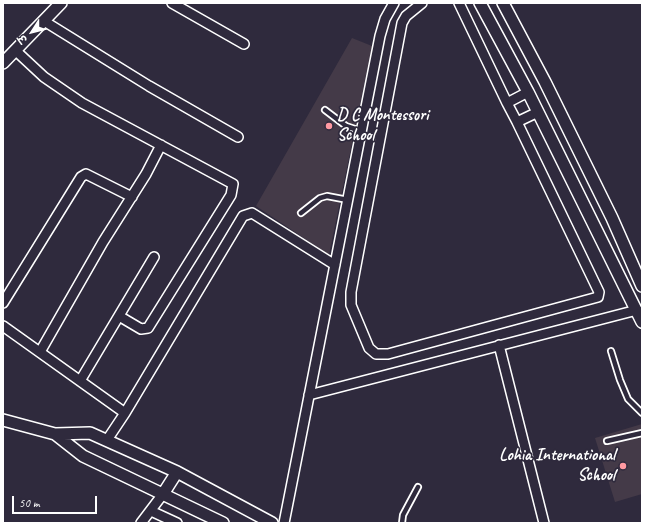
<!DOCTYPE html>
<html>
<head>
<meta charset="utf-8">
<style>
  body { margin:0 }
  #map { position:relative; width:645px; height:526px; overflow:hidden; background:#2f2a3d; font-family:Caveat,"Playpen Sans Deva",sans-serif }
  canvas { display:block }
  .frame { position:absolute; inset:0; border:4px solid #fff; pointer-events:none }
  .north { position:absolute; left:12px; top:12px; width:40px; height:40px; -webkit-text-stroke:3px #2f2a3d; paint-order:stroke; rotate:234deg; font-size:11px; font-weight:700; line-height:16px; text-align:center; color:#fff }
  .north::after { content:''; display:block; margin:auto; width:14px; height:18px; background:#fff; clip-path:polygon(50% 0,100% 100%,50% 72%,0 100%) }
  .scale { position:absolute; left:12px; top:496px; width:85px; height:18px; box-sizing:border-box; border:2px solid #fff; border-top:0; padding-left:5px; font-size:12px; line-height:14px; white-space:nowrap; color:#fff; -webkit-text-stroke:3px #2f2a3d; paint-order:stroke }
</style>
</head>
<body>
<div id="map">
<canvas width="645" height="526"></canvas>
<div class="frame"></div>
<div class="north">उ</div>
<div class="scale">50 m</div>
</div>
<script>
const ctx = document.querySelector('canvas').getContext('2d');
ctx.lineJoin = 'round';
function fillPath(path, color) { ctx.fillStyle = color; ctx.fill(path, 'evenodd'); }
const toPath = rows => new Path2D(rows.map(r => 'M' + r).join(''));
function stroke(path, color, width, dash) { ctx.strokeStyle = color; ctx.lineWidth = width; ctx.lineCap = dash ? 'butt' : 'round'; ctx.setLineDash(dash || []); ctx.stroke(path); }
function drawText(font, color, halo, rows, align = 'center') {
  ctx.font = font + ' Caveat,sans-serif'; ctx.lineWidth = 3.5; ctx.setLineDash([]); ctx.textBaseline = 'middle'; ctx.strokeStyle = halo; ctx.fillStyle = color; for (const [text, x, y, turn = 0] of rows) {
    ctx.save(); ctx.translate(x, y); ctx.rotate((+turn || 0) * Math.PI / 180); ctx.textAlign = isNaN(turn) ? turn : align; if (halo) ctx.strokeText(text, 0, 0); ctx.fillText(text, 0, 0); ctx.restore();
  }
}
fillPath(toPath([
  [352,38,372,46,329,255,256,206],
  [642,424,642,494,615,502,595,438]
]), '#443a48');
const service = toPath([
  [325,110,346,126,361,131],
  [301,213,320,198,327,196,348,200],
  [611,351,620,380,628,399,642,413],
  [607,441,642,433],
  [402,523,403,515,418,487]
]);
const minor = toPath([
  [172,3,244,44],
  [422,3,406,16,402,23,351,292,351,305,369,348,376,354,388,354,598,297,599,292,517,122,538,112],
  [459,3,507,103,528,92],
  [44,21,149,86,238,137],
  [15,50,44,77,82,103,233,184,231,195,148,328,141,329,119,316],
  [507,103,517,122],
  [3,303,81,177,86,174,132,197],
  [3,326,125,413],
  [499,345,544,523],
  [40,352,103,242,146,174,161,145],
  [80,381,154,257],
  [309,395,637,310],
  [107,440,125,413,243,216,252,213,335,265],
  [151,511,177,523],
  [141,523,163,494],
  [284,523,380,36,385,19,394,3]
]);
const tertiary = toPath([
  [480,3,528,92,642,322],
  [503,3,545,82,612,218,642,286],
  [3,63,61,3],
  [3,420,55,434,90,433,177,472,272,523],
  [55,434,83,456,223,523],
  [163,494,177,472]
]);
stroke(service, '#fff', 8);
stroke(minor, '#fff', 12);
stroke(tertiary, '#fff', 14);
stroke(service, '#2f2a3d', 4.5);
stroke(minor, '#2f2a3d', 9);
stroke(tertiary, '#2f2a3d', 11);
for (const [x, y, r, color] of [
  [329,126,4,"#ff9aa2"],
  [623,466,4,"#ff9aa2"]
]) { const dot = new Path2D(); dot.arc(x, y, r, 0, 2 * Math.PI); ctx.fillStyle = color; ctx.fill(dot); stroke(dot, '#2f2a3d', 1.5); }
drawText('bold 17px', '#fff', '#2f2a3d', [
  ["D C Montessori",337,116],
  ["School",337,136],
  ["Lohia International",615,456,"right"],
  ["School",615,476,"right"]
], 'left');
</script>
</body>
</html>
